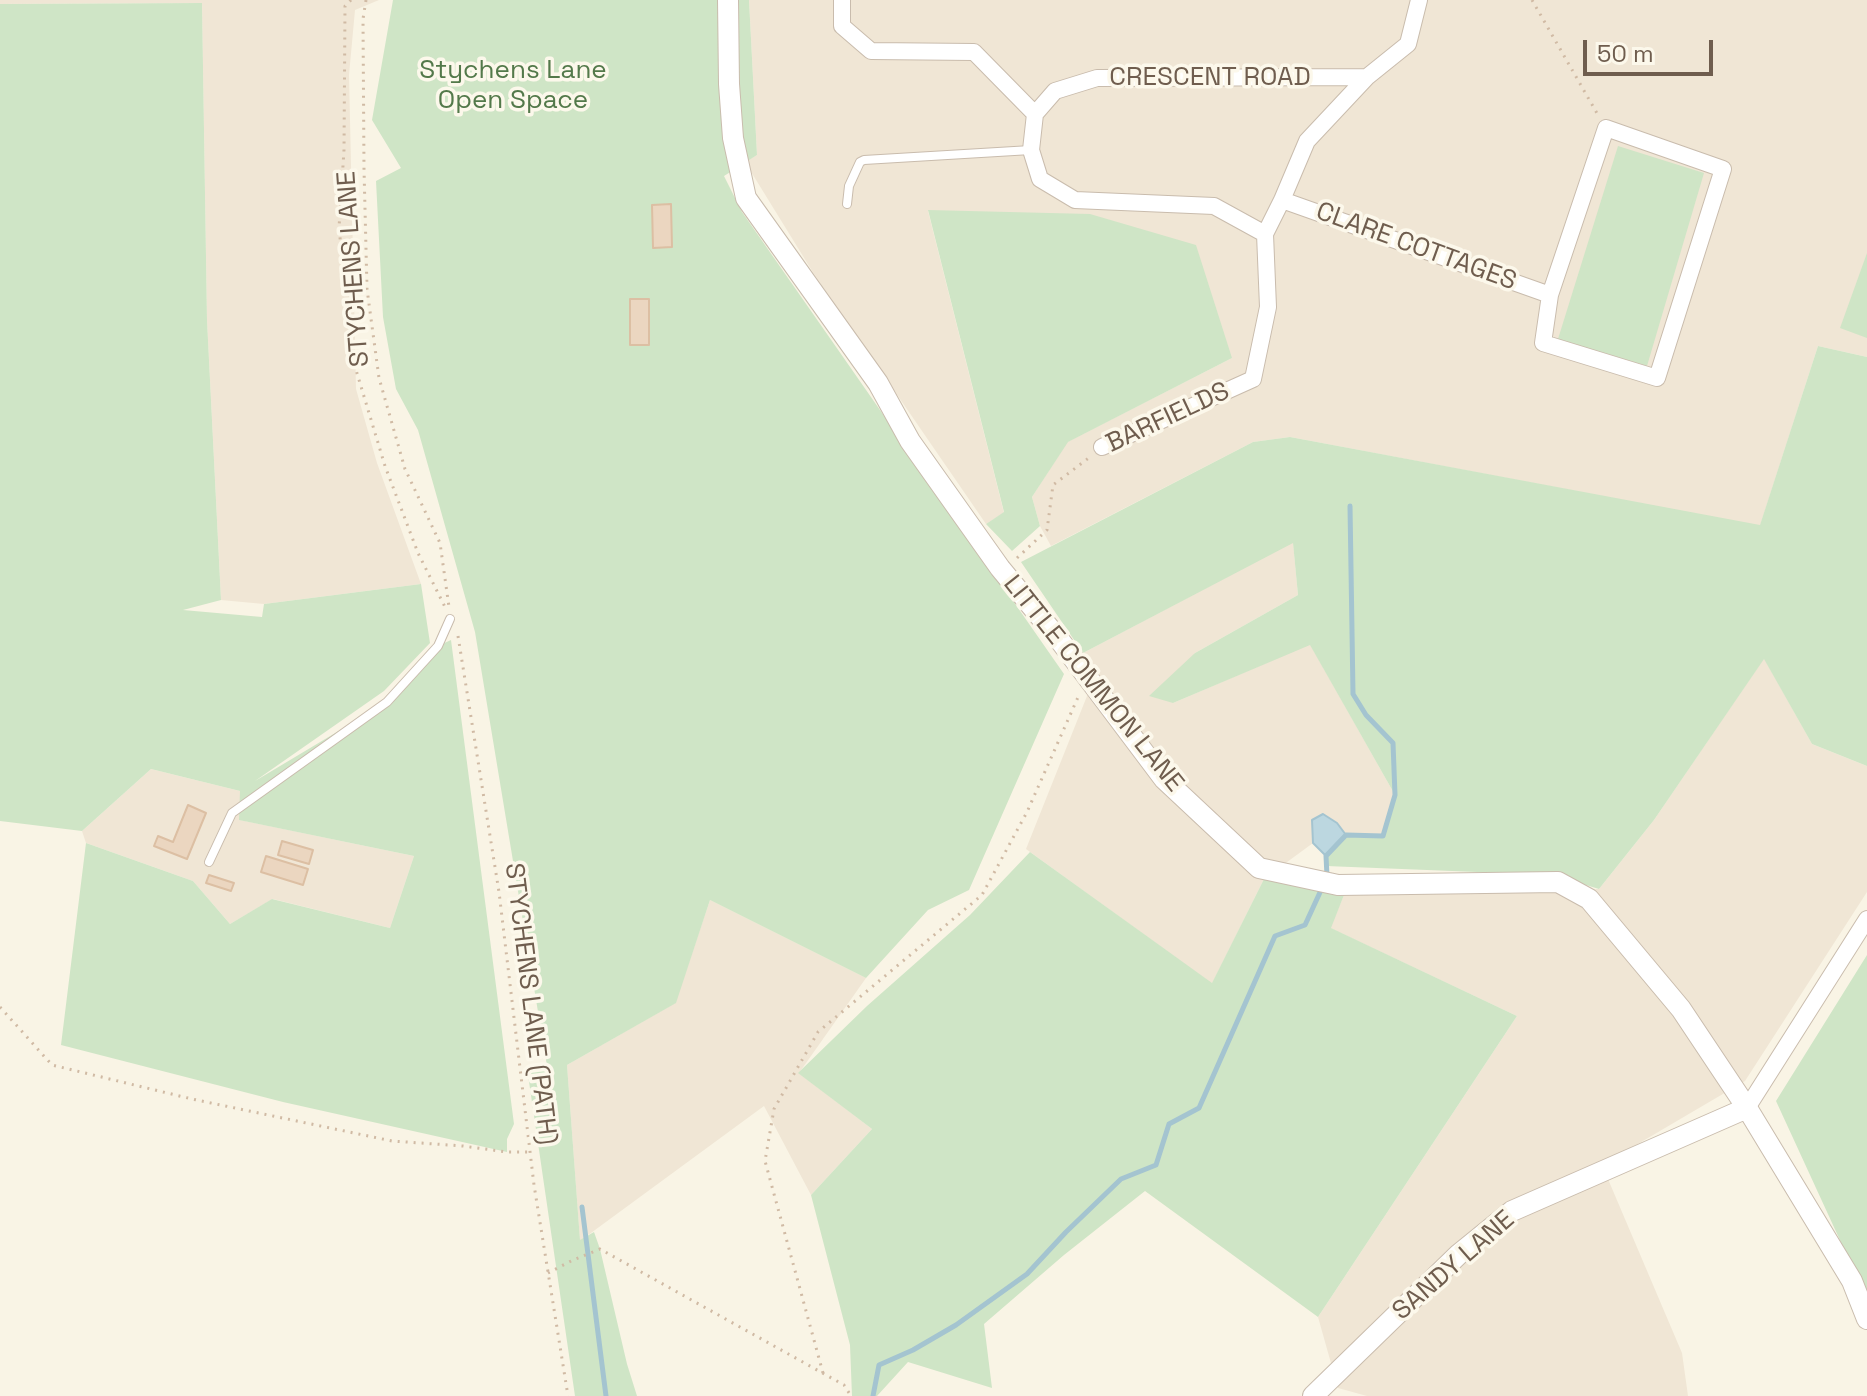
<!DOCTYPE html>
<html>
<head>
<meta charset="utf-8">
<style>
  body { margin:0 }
  #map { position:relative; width:1867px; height:1396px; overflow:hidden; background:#f9f4e5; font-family:"Space Grotesk",sans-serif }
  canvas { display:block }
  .scale { position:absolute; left:1583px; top:40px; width:130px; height:36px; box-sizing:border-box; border:4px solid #6f5d4e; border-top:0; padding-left:10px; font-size:24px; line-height:28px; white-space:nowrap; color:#6f5d4e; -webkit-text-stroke:6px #fcf8eb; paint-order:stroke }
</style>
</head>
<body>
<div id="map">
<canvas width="1867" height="1396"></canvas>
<div class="scale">50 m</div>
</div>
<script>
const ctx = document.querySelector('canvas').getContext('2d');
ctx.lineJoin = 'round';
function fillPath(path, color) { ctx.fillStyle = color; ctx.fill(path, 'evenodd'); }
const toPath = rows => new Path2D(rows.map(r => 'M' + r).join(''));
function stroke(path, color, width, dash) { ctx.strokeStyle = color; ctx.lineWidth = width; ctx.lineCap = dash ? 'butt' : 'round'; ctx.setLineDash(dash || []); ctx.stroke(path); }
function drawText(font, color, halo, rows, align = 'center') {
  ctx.font = font + ' "Space Grotesk",sans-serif'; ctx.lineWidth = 7; ctx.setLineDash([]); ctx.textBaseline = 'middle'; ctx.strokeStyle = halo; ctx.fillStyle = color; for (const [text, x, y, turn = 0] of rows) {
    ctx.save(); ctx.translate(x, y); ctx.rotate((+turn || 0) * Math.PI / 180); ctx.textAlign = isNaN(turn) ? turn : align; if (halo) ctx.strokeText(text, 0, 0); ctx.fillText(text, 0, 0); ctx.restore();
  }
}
fillPath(toPath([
  [0,0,379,0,355,10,349,75,356,389,377,463,421,584,264,604,221,600,207,320,202,3,0,4],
  [749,0,1867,0,1867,357,1818,346,1760,526,1290,437,1253,442,1051,546,1040,526,1032,497,1067,442,1232,358,928,211,1004,513,986,524,814,274,745,162,757,155],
  [1293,542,1298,595,1195,653,1173,703,1310,644,1395,795,1383,836,1346,835,1337,823,1312,820,1313,843,1264,879,1212,984,1026,849,1087,696,1083,653],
  [1764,658,1812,744,1867,766,1867,892,1745,1081,1602,1165,1682,1353,1688,1396,1367,1396,1338,1388,1318,1317,1517,1016,1330,928,1344,895,1599,889,1654,820],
  [151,769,240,791,240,820,414,856,390,928,273,899,230,924,193,881,86,843,82,831],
  [710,900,866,978,799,1073,872,1129,811,1195,764,1106,580,1241,567,1065,675,1003]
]), '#f0e6d5');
fillPath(toPath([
  [393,0,749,0,757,155,724,176,742,212,1064,674,969,890,928,910,866,978,710,900,676,1003,567,1065,580,1240,594,1232,600,1249,627,1364,637,1396,575,1396,527,1068,547,1066,475,632,418,430,396,389,383,317,376,181,401,168,372,120],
  [630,299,649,300,649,345,630,344],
  [202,3,207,320,221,600,183,610,262,617,264,604,421,584,430,643,384,691,255,781,387,702,438,646,451,640,514,1124,507,1139,507,1152,283,1102,61,1045,86,843,193,881,230,924,272,899,390,928,414,856,239,820,240,791,151,769,82,831,0,821,0,4],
  [1618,146,1704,173,1647,366,1558,339],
  [928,210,1090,214,1196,245,1232,358,1068,442,1032,497,1040,526,1012,551,986,524,1004,512],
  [1867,253,1867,338,1840,328],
  [1818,346,1867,357,1867,766,1812,744,1764,659,1654,820,1599,889,1553,875,1326,866,1326,856,1346,835,1383,836,1395,795,1310,645,1173,703,1149,696,1195,653,1298,595,1293,543,1083,653,1021,562,1253,442,1290,437,1760,525],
  [1030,852,1212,983,1264,879,1344,895,1331,928,1517,1016,1318,1317,1145,1191,1064,1255,984,1324,992,1388,908,1362,877,1396,852,1396,850,1345,811,1195,872,1129,798,1073,867,1006,970,915],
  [1867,955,1867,1299,1776,1101]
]), '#cfe5c6');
const water = toPath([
  [1323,814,1337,823,1346,835,1326,856,1313,843,1312,820,1323,814]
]);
fillPath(water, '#bcd7e0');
stroke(water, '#a4c4d0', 2);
stroke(toPath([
  [1327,876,1326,856,1346,835,1383,836,1395,795,1393,743,1366,715,1353,694,1350,506],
  [582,1207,606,1396],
  [873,1396,879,1365,913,1350,956,1325,1027,1274,1066,1232,1121,1179,1156,1165,1169,1124,1199,1108,1275,936,1305,925,1322,888]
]), '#a4c4d0', 5);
const building = toPath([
  [671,204,672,247,653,248,652,205,671,204],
  [630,299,649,299,649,345,630,345,630,299],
  [188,805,206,813,187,859,154,846,158,836,173,842,188,805],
  [282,841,313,850,309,864,278,855,282,841],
  [266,856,308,869,303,885,261,872,266,856],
  [209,875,234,883,231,891,206,883,209,875]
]);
fillPath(building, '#ebd6c0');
stroke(building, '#dcbfa3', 2);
const service = toPath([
  [847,204,849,186,860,162,864,160,1031,150],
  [209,862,232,813,387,702,438,646,450,619]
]);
const minor = toPath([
  [842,0,842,26,871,51,974,52,1035,114],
  [1606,128,1723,169,1657,378,1543,343,1550,295,1606,128],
  [1282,200,1550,295],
  [1265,234,1214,206,1075,200,1040,179,1031,150,1035,114,1055,91,1097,78,1367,77],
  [1102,447,1253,379,1268,307,1265,234,1282,200,1307,141,1367,77,1408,44,1419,0],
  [1747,1108,1867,919]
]);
const tertiary = toPath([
  [728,0,729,84,733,138,746,198,878,383,910,441,1000,568,1061,642,1164,779,1259,868,1338,885,1558,882,1589,899,1681,1009,1747,1108,1852,1281,1867,1319],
  [1313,1396,1459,1254,1512,1211,1747,1108]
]);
stroke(service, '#c9bcad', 10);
stroke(minor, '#c9bcad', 18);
stroke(tertiary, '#c9bcad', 22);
stroke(toPath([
  [351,0,345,6,344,150,339,228,353,360,385,466,418,553,445,607],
  [366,0,363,19,364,169,367,289,379,378,405,469,440,543,449,607],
  [1532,0,1598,115],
  [1017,558,1047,530,1053,485,1090,457],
  [458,636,499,892,534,1185,568,1396],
  [0,1007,52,1065,192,1099,392,1141,463,1146,507,1152,530,1152],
  [548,1273,573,1260,600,1249,844,1385,851,1396],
  [823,1373,765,1161,774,1109,818,1032,982,895,1027,812,1079,695]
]), '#d0baa4', 3, [2, 6]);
stroke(service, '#fff', 8);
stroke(minor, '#fff', 16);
stroke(tertiary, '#fff', 20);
drawText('26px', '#53794a', '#fcf8eb', [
  ["Stychens Lane",513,71],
  ["Open Space",513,101]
]);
drawText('26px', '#6f5d4e', '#fcf8eb', [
  ["CRESCENT ROAD",1210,78],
  ["CLARE COTTAGES",1416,247,20],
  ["STYCHENS LANE",354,269,-94],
  ["BARFIELDS",1168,418,-25],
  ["LITTLE COMMON LANE",1093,684,51],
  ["STYCHENS LANE (PATH)",530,1004,83],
  ["SANDY LANE",1454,1266,-41]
]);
</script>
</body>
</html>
